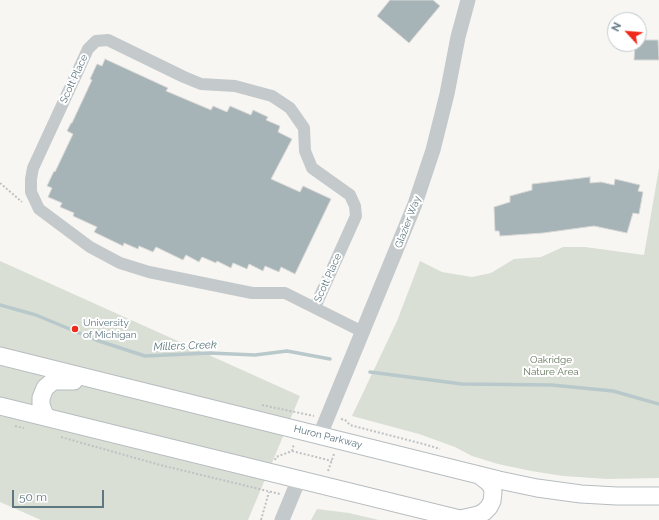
<!DOCTYPE html>
<html>
<head>
<meta charset="utf-8">
<style>
  body { margin:0 }
  #map { position:relative; width:659px; height:520px; overflow:hidden; background:#f7f6f3; font-family:Raleway,sans-serif }
  canvas { display:block }
  .north { position:absolute; left:607px; top:12px; width:40px; height:40px; box-sizing:border-box; background:#fff; border:1px solid #bfc9cc; border-radius:50%; rotate:296deg; font-size:11px; font-weight:700; line-height:16px; text-align:center; color:#5f7780 }
  .north::after { content:''; display:block; margin:auto; width:14px; height:18px; background:#f02a1a; clip-path:polygon(50% 0,100% 100%,50% 72%,0 100%) }
  .scale { position:absolute; left:12px; top:490px; width:92px; height:18px; box-sizing:border-box; border:2px solid #5f7780; border-top:0; padding-left:5px; font-size:12px; line-height:14px; white-space:nowrap; color:#5f7780; -webkit-text-stroke:3px #fff; paint-order:stroke }
</style>
</head>
<body>
<div id="map">
<canvas width="659" height="520"></canvas>
<div class="north">N</div>
<div class="scale">50 m</div>
</div>
<script>
const ctx = document.querySelector('canvas').getContext('2d');
ctx.lineJoin = 'round';
function fillPath(path, color) { ctx.fillStyle = color; ctx.fill(path, 'evenodd'); }
const toPath = rows => new Path2D(rows.map(r => 'M' + r).join(''));
function stroke(path, color, width, dash) { ctx.strokeStyle = color; ctx.lineWidth = width; ctx.lineCap = dash ? 'butt' : 'round'; ctx.setLineDash(dash || []); ctx.stroke(path); }
function drawText(font, color, halo, rows, align = 'center') {
  ctx.font = font + ' Raleway,sans-serif'; ctx.lineWidth = 4; ctx.setLineDash([]); ctx.textBaseline = 'middle'; ctx.strokeStyle = halo; ctx.fillStyle = color; for (const [text, x, y, turn = 0] of rows) {
    ctx.save(); ctx.translate(x, y); ctx.rotate((+turn || 0) * Math.PI / 180); ctx.textAlign = isNaN(turn) ? turn : align; if (halo) ctx.strokeText(text, 0, 0); ctx.fillText(text, 0, 0); ctx.restore();
  }
}
fillPath(toPath([
  [659,168,659,478,607,479,563,476,531,471,498,464,472,456,455,447,419,434,352,416,397,321,420,261,442,272,472,277,491,273,514,259,541,257,563,247,585,247,644,255],
  [0,261,300,396,248,520,41,520,0,502],
  [317,509,349,513,379,520,311,520]
]), '#d9dfd4');
stroke(toPath([
  [0,305,36,315,96,340,145,356,210,353,255,355,287,351,330,359],
  [370,372,462,384,552,385,613,391,659,404]
]), '#b9c9cb', 3.5);
const building = toPath([
  [390,0,433,0,440,6,409,43,377,16,390,0],
  [639,40,658,40,659,60,634,60,635,44,639,44,639,40],
  [105,59,168,88,166,91,211,110,213,106,227,112,230,106,251,115,253,110,268,117,266,120,280,126,278,132,292,139,271,179,300,192,303,186,331,199,295,274,281,267,279,272,265,266,263,271,249,264,247,269,233,263,231,268,217,261,216,263,202,257,199,262,186,255,183,260,156,247,153,252,139,246,138,249,124,243,123,246,94,232,97,227,73,216,74,213,60,207,62,203,48,197,52,188,47,186,54,171,55,172,73,134,67,131,71,123,72,123,92,80,90,79,97,64,102,66,105,59],
  [590,177,590,183,601,182,614,185,615,179,640,185,638,191,643,192,639,214,633,213,627,233,594,226,543,233,500,236,499,231,495,231,494,207,510,202,510,196,532,190,532,184,590,177]
]);
fillPath(building, '#a7b4b7');
stroke(building, '#d8d8d6', 1);
const secondary = toPath([
  [0,356,499,480,537,488,581,494,617,496,659,496],
  [0,406,464,520],
  [48,418,44,413,41,405,41,398,45,388,53,381,74,381],
  [460,519,478,515,484,512,489,507,492,501,493,492,492,487,488,482,479,475]
]);
stroke(secondary, '#b6bdc0', 19);
stroke(toPath([
  [0,183,22,202],
  [262,405,314,416],
  [341,419,345,420,350,425,427,445,440,449],
  [15,426,24,428],
  [61,437,160,465,280,494],
  [292,451,332,461],
  [275,460,276,457,292,451,294,444],
  [328,471,334,454],
  [261,520,269,492]
]), '#bfc2c4', 2, [2, 2]);
stroke(toPath([
  [315,307,356,216,355,206,350,195,312,168,305,151,304,128,290,108,272,96,235,86,201,84,184,77,108,40,96,41,88,49,33,168,31,179,31,192,39,209,90,247,120,263,149,272,252,293,285,293,363,332]
]), '#c4c9cb', 12);
stroke(toPath([
  [320,435,415,204,433,150,447,94,458,37,468,0],
  [282,520,299,479]
]), '#c4c9cb', 15);
stroke(secondary, '#fff', 17);
for (const [x, y, r, color] of [
  [75,329,4,"#f02a1a"]
]) { const dot = new Path2D(); dot.arc(x, y, r, 0, 2 * Math.PI); ctx.fillStyle = color; ctx.fill(dot); stroke(dot, '#fff', 1.5); }
drawText('10px', '#5f7780', '#fff', [
  ["Scott Place",74,79,-65],
  ["Glazier Way",408,222,-69],
  ["Scott Place",328,278,-66],
  ["Huron Parkway",328,437,14]
]);
drawText('10px', '#5f7780', '#fff', [
  ["University",83,323],
  ["of Michigan",83,335]
], 'left');
drawText('10px', '#67785f', '#fff', [
  ["Oakridge",551,360],
  ["Nature Area",551,372]
]);
drawText('italic 11px', '#5a787c', '#fff', [
  ["Millers Creek",185,346,-2]
]);
</script>
</body>
</html>
